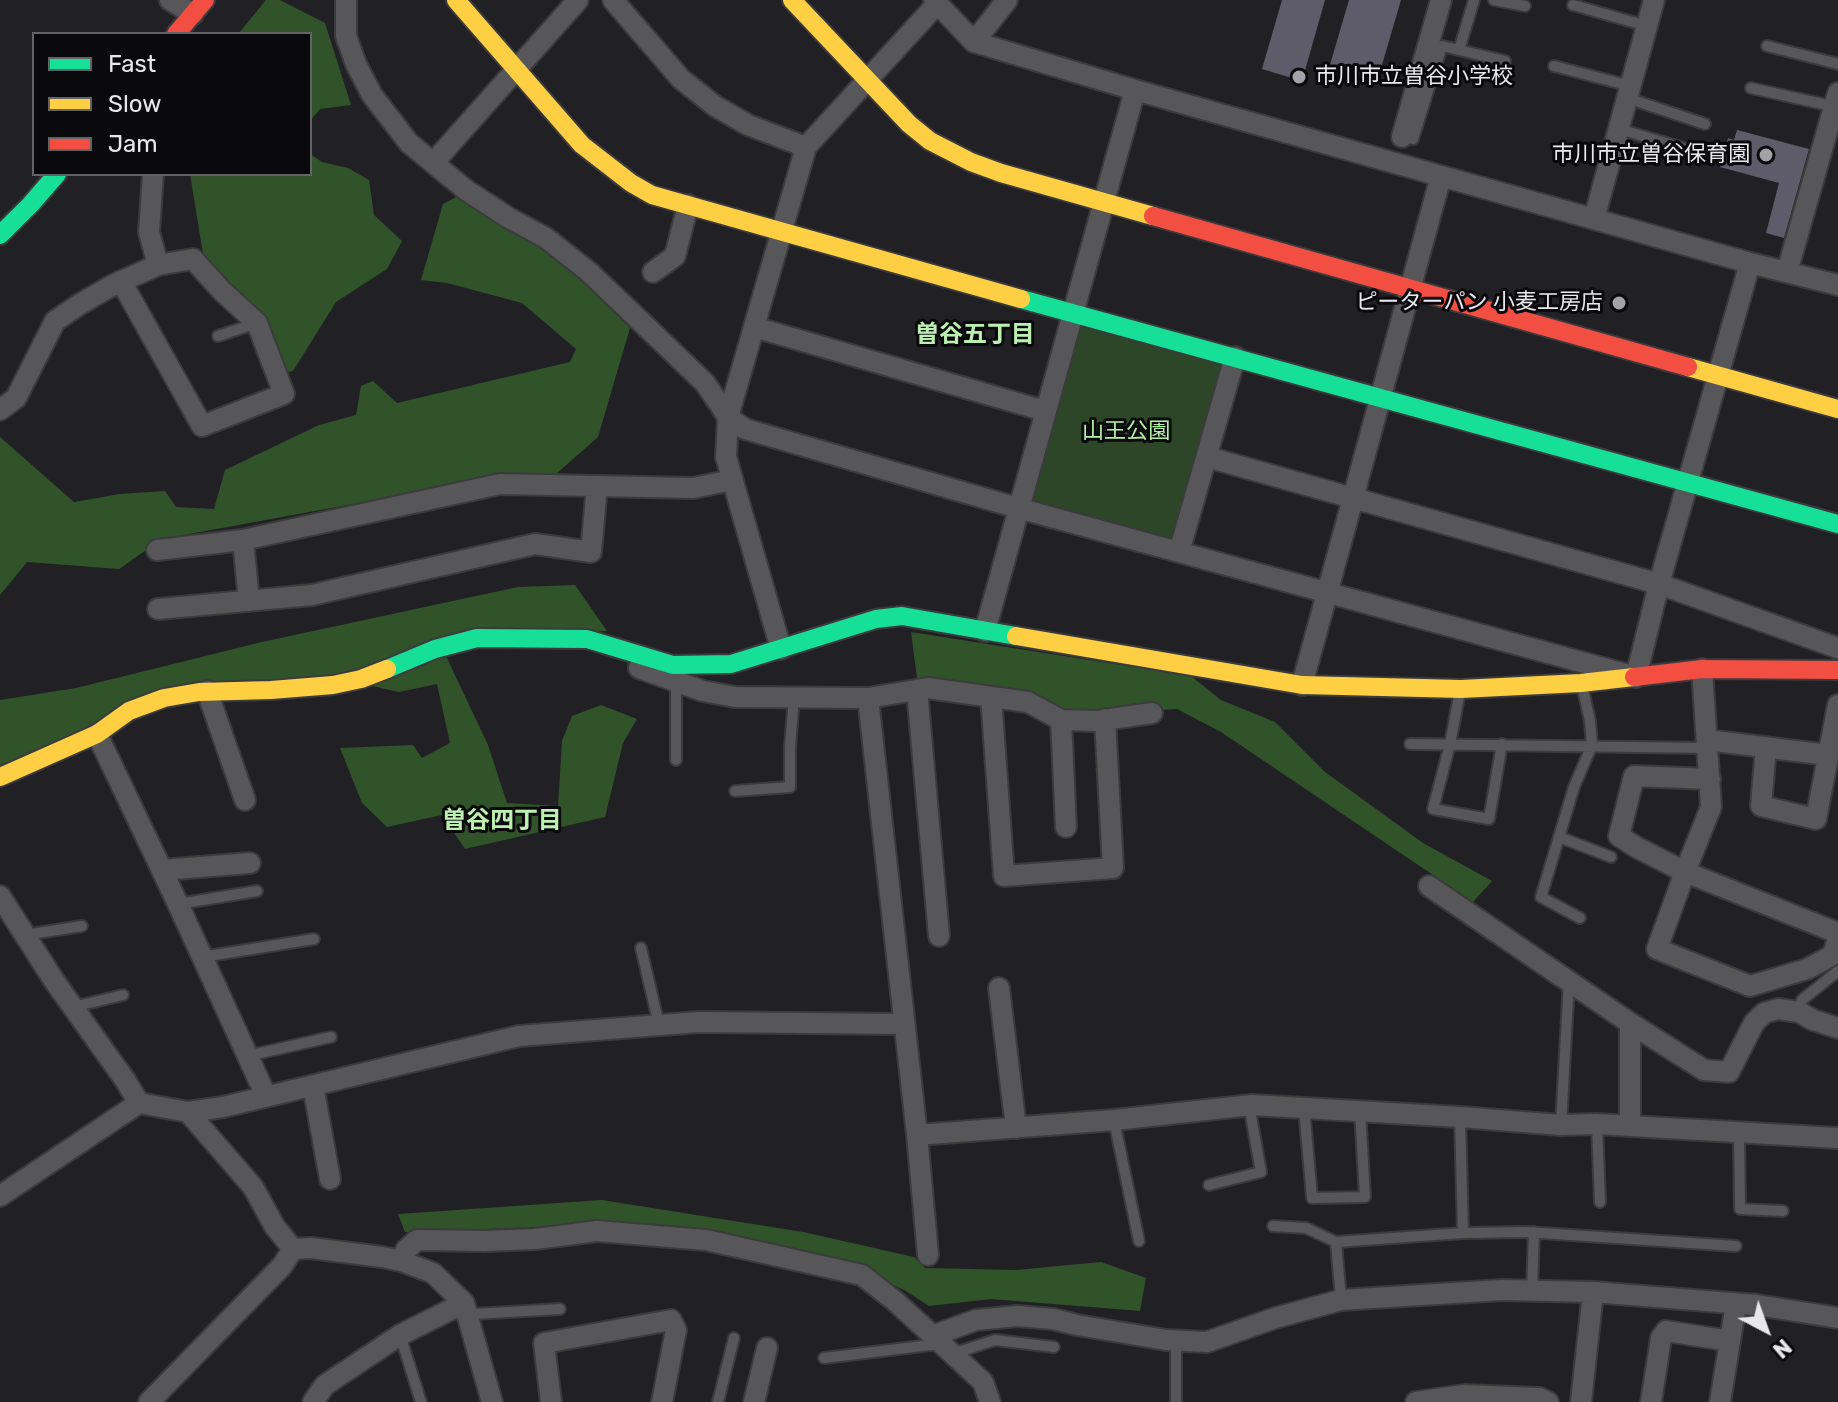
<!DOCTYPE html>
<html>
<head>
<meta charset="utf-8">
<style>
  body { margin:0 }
  #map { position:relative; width:1838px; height:1402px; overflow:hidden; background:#212125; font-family:Rubik,sans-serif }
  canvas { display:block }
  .legend { position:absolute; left:32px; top:32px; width:280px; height:144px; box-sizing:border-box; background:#0a0a0d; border:2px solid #636267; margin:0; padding:10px 14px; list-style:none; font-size:24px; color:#e8e7ed }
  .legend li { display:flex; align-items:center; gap:16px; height:40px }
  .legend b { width:40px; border:2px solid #636267 }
  .north { position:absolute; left:1726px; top:1290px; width:80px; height:80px; -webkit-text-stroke:6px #0a0a0d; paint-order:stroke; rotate:139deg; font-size:22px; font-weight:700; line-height:32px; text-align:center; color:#e8e7ed }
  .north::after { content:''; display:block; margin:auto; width:28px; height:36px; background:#e8e7ed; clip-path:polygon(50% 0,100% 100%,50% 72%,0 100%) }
</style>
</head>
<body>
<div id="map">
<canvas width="1838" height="1402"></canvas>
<ul class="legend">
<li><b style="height:10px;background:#16e098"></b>Fast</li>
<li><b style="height:10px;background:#ffcf43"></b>Slow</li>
<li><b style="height:10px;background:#f24e42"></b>Jam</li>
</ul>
<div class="north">N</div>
</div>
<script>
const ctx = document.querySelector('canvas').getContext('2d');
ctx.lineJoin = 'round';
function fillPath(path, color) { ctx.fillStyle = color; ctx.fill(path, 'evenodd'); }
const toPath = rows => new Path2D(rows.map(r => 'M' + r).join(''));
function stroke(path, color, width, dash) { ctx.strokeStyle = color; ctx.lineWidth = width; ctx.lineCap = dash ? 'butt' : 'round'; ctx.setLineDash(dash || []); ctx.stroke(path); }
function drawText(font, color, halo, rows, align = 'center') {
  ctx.font = font + ' Rubik,"Noto Sans JP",sans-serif'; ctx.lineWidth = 6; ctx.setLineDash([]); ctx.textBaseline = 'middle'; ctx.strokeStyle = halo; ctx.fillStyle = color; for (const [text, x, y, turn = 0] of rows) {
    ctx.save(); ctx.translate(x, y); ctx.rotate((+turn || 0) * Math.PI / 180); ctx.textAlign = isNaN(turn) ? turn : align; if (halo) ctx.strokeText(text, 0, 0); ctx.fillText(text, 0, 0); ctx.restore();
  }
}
fillPath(toPath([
  [1077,325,1223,365,1175,539,1029,499]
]), '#2d4628');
fillPath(toPath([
  [266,0,280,0,325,23,351,105,320,109,310,121,310,34,238,34],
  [310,154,322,162,348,168,369,180,374,215,402,241,387,269,336,302,293,371,284,373,259,314,203,254,190,174,310,174],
  [456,197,553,253,630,328,598,437,556,474,462,484,162,539,119,569,27,562,0,595,0,437,74,502,120,494,165,491,176,507,214,509,225,470,319,425,356,415,361,386,373,381,397,403,570,362,576,349,522,303,447,283,421,280,443,204],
  [575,585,607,631,438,639,488,745,507,803,558,806,562,741,572,716,601,705,637,719,623,743,605,817,465,849,442,815,387,827,362,803,340,748,413,745,422,758,450,743,437,684,399,692,332,677,165,690,0,770,0,700,76,688,262,642,518,587],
  [911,632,1191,676,1221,700,1275,722,1325,772,1423,843,1492,881,1473,902,1221,732,1177,709,1064,715,1022,693,917,678],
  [602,1200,803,1232,914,1257,925,1268,1016,1270,1101,1262,1146,1278,1140,1311,991,1299,929,1306,906,1291,853,1265,617,1224,405,1232,398,1214]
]), '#31532a');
fillPath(toPath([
  [1282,0,1325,0,1302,81,1262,69],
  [1349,0,1401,0,1377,82,1329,68],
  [1737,130,1809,149,1784,238,1766,233,1779,183,1720,167,1728,138,1734,140]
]), '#5e5c6a');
const lane = toPath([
  [1494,0,1525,6],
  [1573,5,1647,26],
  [1767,46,1838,64],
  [1459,50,1505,61],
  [1554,66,1630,86],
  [1751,88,1836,107],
  [1627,98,1705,124],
  [1619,129,1683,148],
  [1413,139,1442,46,1459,50,1474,0],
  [218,336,257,323],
  [676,682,676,760],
  [1460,691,1450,744,1433,809,1489,819,1502,744],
  [1410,744,1708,748],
  [735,791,790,787,790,747,794,697],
  [1559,837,1611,857],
  [178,904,257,891],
  [1580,918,1541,897,1574,787,1592,745,1590,721,1582,685],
  [25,935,82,926],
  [641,948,659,1025],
  [202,957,314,939],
  [73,1007,123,995],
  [1799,1012,1802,1000,1838,971],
  [247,1056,331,1037],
  [1304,1108,1312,1198,1365,1197,1360,1111],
  [1460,1117,1463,1233],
  [1114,1120,1139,1241],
  [1597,1124,1600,1202],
  [1561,1125,1569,981],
  [1739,1133,1740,1209,1783,1211],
  [1209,1185,1261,1172,1249,1105],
  [1273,1226,1306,1228,1336,1242,1463,1233,1526,1232,1736,1246],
  [1336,1242,1341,1300],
  [1532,1291,1534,1232],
  [468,1307,474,1314,560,1309],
  [400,1335,421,1402],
  [952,1354,995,1340,1054,1347],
  [824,1358,939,1344],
  [718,1402,734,1338],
  [1176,1402,1176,1340]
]);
const street = toPath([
  [170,0,193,14],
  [346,0,346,36,356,64,372,95,409,143,466,190,509,218,546,238,589,272,705,383,728,417,745,429,1018,508,1636,677,1659,584,1750,263],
  [613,0,681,79,715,106,748,125,806,147],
  [934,0,974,42,1135,90,1441,176,1750,263,1838,285],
  [974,42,1007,0],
  [1402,137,1441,0],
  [434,162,578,0],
  [153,174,149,232,158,265],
  [1594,219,1654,0],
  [653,272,675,256,688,205],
  [1787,272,1838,93],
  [754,327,1045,411],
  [0,410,16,398,55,321,80,304,113,285,158,265,193,259,222,291,257,323,284,394,202,426,121,281],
  [1207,457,1659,584,1838,648],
  [243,540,249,601],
  [157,550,243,540,500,484,693,488,732,480],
  [1179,552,1235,357],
  [158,609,312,595,535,544,591,552,597,486],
  [985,631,1135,90],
  [781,649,726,457,728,417,806,147,937,4],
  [639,668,703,691,735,697,868,698,928,688,1028,702,1061,720,1097,721,1152,713],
  [1702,669,1711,807,1685,872,1657,949,1750,986,1807,969,1833,955,1838,938],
  [1302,685,1441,176],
  [917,690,939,936],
  [207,691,245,800],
  [991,697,1004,876,1113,868,1105,719],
  [868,698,917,1135,928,1255],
  [1061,720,1066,827],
  [97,734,178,904,266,1096],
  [1707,740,1828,755],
  [1766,747,1761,806,1816,819,1838,705],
  [1710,779,1634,776,1619,836,1636,847,1685,872,1838,933],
  [162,870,250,863],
  [1429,886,1630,1023,1704,1070,1729,1072,1754,1023,1764,1013,1778,1009,1799,1012,1813,1020,1838,1028],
  [0,896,55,982,125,1080,139,1103],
  [999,988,1016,1128],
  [313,1086,330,1179],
  [188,1112,253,1187,275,1227,293,1249],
  [1630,1126,1630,1023],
  [917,1135,1114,1120,1252,1105,1460,1117,1561,1125,1597,1124,1838,1138],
  [0,1196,139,1103,188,1112,223,1107,519,1036,699,1022,904,1024],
  [293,1249,311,1248,382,1257,401,1261,433,1273,464,1303,492,1402],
  [401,1261,406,1250,417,1240,485,1241,535,1239,597,1231,706,1240,862,1275,895,1301,983,1382,990,1402],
  [932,1336,976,1320,1017,1316,1053,1319,1077,1325,1166,1340,1207,1342,1275,1318,1341,1300,1502,1290,1593,1292,1757,1305,1838,1318],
  [149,1402,282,1266,293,1249],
  [313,1402,325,1385,400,1335,464,1303],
  [551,1402,544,1343,671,1320,676,1330,662,1402],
  [754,1402,767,1348],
  [1416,1402,1464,1395,1539,1398,1548,1402],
  [1581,1402,1593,1292],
  [1651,1402,1661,1338,1666,1331,1730,1341],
  [1720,1402,1736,1304]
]);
const fast = toPath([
  [0,235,31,204,57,174],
  [1021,299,1838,524],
  [387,669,435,649,477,638,587,639,673,665,731,664,876,619,902,616,1016,636]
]);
const slow = toPath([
  [456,0,582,145,631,183,652,195,1021,299],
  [792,0,909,124,930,141,971,162,1001,173,1153,216],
  [1688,367,1838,409],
  [1016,636,1302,685,1461,689,1581,683,1634,677],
  [0,777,97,734,129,711,164,698,199,692,271,690,333,685,361,679,387,669]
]);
const jam = toPath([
  [176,34,205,0],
  [1153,216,1688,367],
  [1634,677,1702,669,1838,670]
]);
stroke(lane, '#3b3b3e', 14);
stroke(street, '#3b3b3e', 24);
stroke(fast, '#3b3b3e', 22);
stroke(slow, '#3b3b3e', 22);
stroke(jam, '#3b3b3e', 22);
stroke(lane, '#57575a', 10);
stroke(street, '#57575a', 20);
stroke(fast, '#16e098', 18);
stroke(slow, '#ffcf43', 18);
stroke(jam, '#f24e42', 18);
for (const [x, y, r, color] of [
  [1299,77,8,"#a2a2a7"],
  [1766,155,8,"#a2a2a7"],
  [1619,303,8,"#a2a2a7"]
]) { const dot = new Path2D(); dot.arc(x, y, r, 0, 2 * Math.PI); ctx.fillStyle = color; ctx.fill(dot); stroke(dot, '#0a0a0d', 3); }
drawText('22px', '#e8e7ed', '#0a0a0d', [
  ["市川市立曽谷小学校",1315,77,"left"],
  ["市川市立曽谷保育園",1750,155],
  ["ピーターパン 小麦工房店",1603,303]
], 'right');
drawText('22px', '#b1efa4', '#0a0a0d', [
  ["山王公園",1126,432]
]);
drawText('bold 24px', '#bcf0b1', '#0a0a0d', [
  ["曽谷五丁目",975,335],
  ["曽谷四丁目",502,821]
]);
</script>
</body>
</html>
